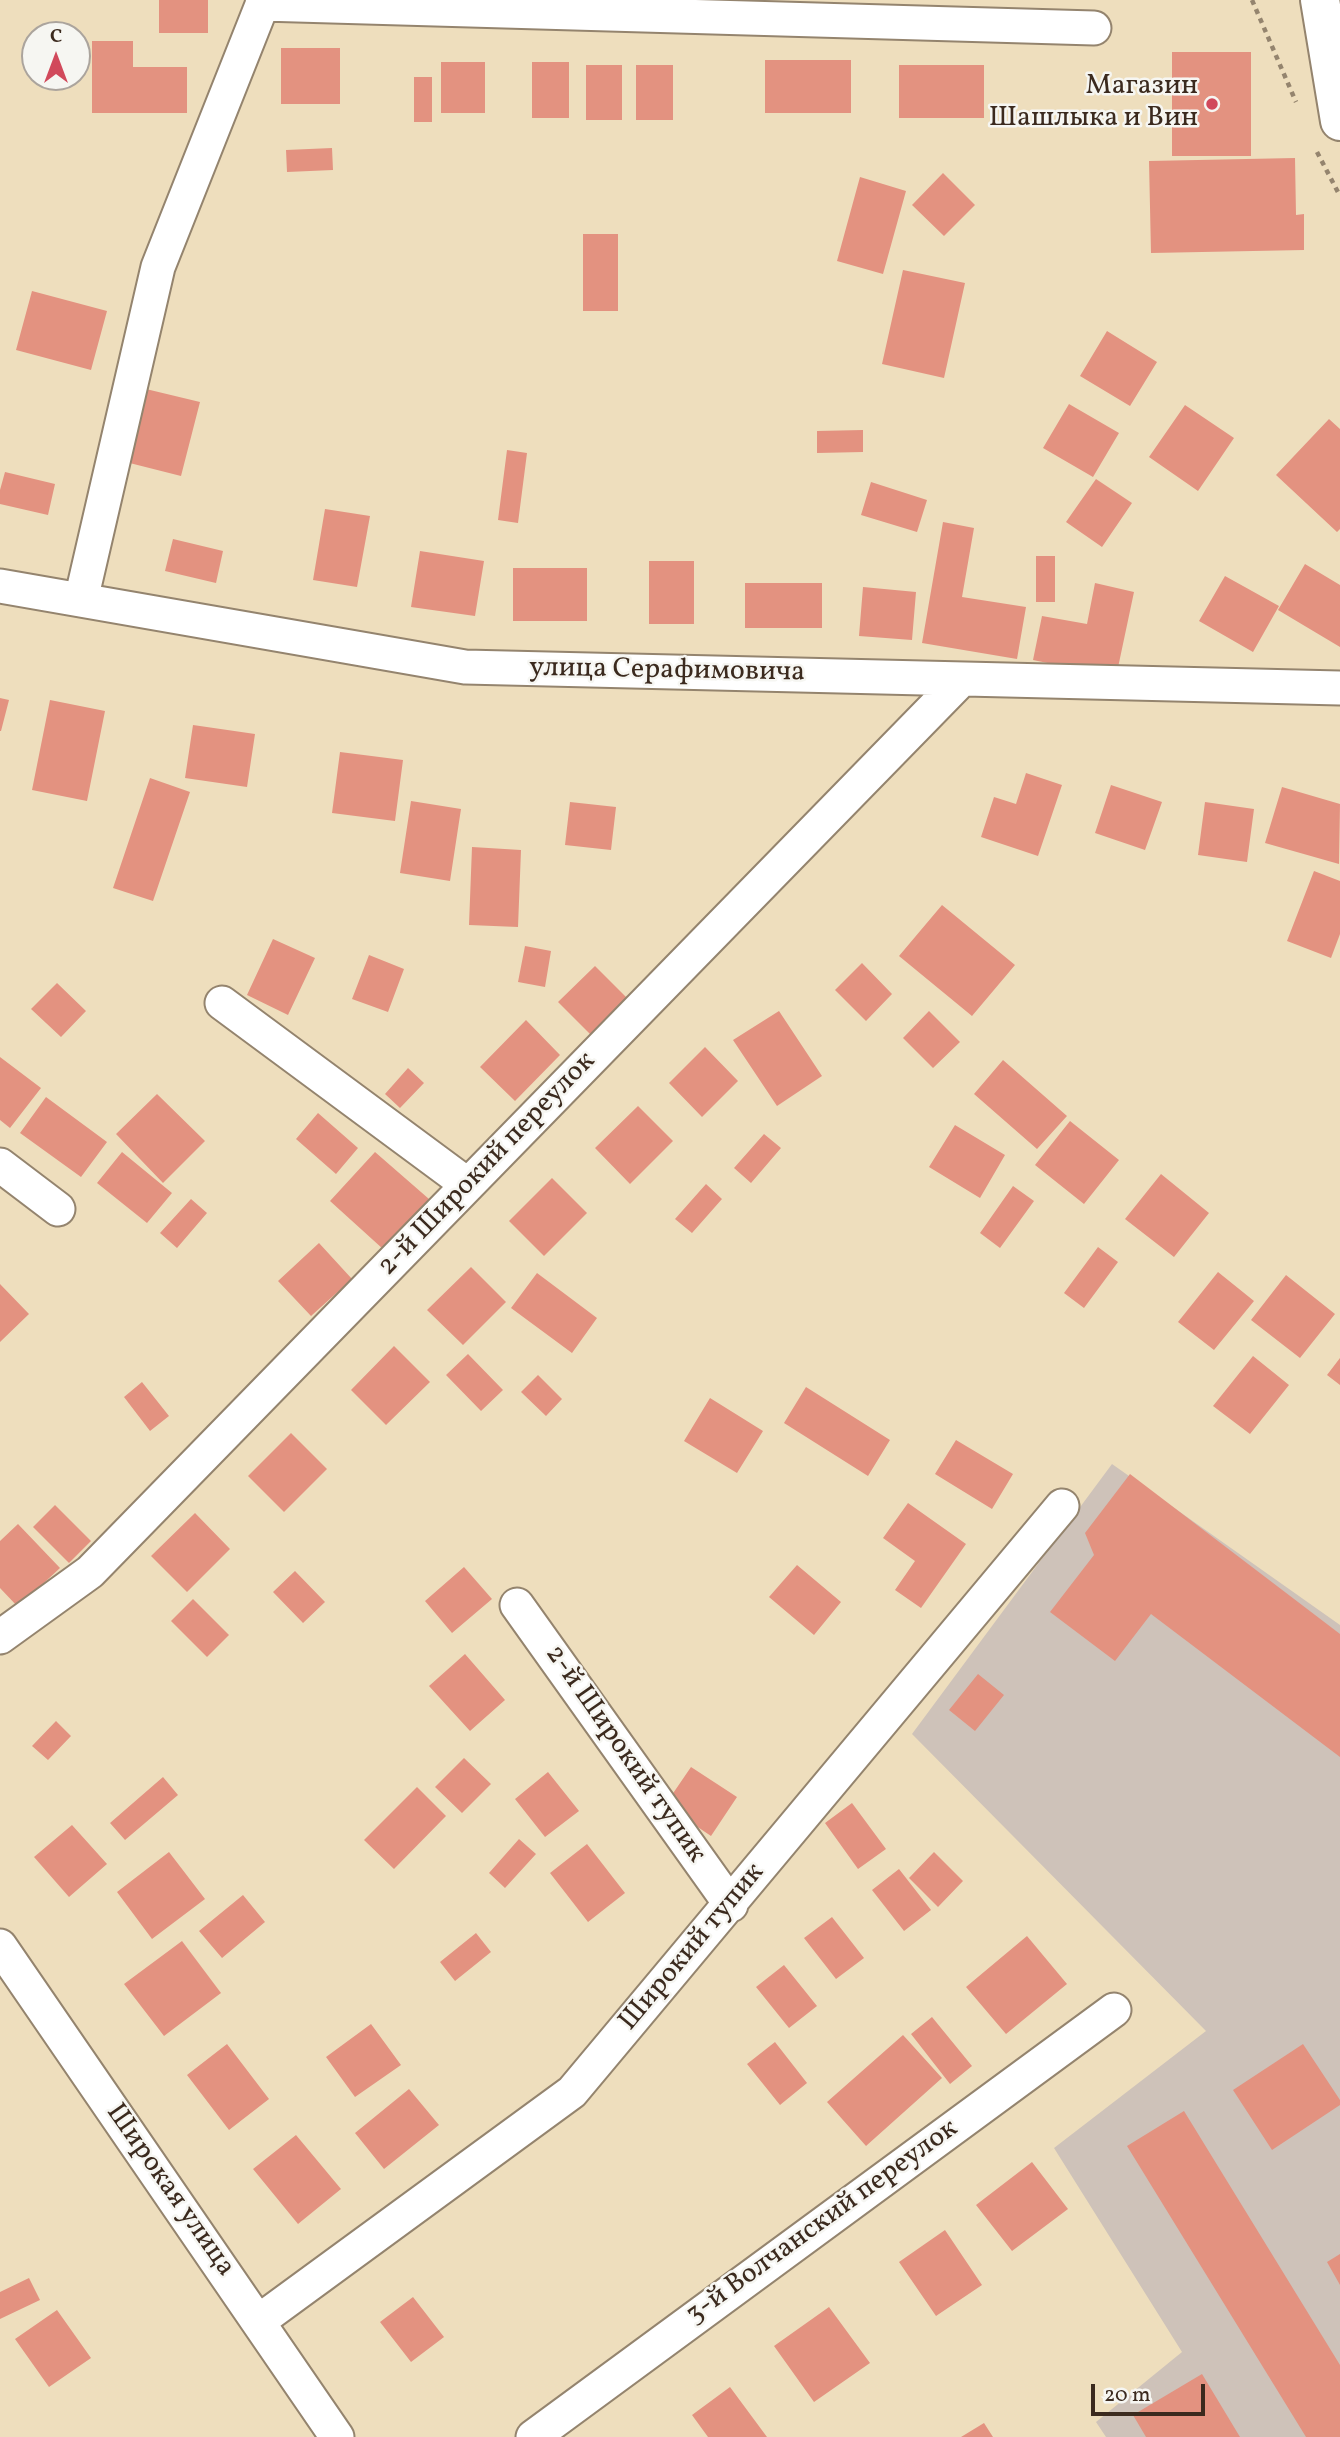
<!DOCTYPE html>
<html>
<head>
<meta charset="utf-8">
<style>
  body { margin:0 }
  #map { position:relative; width:1340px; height:2437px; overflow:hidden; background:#eedebd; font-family:Vollkorn,serif }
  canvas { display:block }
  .north { position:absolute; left:21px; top:21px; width:70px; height:70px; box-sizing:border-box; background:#f6f6f2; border:2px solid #aba49d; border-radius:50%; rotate:0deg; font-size:19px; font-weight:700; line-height:28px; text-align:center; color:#3b2a1e }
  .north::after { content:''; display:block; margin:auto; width:24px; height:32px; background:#d1495b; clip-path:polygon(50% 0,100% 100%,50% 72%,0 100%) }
  .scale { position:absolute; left:1091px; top:2384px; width:114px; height:32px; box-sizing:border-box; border:4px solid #3b2a1e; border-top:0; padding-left:9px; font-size:21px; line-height:24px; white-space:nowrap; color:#3b2a1e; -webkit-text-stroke:5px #f6f6f2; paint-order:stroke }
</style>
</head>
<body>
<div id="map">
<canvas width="1340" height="2437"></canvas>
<div class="north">С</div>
<div class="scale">20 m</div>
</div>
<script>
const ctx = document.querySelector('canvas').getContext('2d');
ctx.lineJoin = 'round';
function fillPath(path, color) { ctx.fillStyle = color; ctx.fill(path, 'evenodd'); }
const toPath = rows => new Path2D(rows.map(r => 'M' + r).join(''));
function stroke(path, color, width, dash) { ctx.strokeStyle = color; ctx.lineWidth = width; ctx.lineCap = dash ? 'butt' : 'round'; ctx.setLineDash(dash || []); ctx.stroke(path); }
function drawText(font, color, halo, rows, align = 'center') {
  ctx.font = font + ' Vollkorn,serif'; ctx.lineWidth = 5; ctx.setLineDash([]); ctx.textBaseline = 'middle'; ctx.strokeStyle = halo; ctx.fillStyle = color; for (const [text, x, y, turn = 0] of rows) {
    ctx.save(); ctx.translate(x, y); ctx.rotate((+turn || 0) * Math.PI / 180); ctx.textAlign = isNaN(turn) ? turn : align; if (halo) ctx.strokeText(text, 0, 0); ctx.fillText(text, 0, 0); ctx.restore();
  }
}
fillPath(toPath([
  [1112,1464,1340,1625,1340,2437,1106,2437,1096,2422,1182,2352,1054,2148,1206,2031,912,1734]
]), '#cec2b9');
fillPath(toPath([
  [159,0,208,0,208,33,159,33],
  [92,41,133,41,133,67,187,67,187,113,92,113],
  [281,48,340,48,340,104,281,104],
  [1172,52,1251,52,1251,156,1172,156],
  [765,60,851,60,851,113,765,113],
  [441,62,485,62,485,113,441,113],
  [532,62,569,62,569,118,532,118],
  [586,65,622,65,622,120,586,120],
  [636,65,673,65,673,120,636,120],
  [899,65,984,65,984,118,899,118],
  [414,77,432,77,432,122,414,122],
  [332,148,333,170,287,172,286,150],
  [1295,158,1296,215,1304,214,1304,250,1151,253,1149,161],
  [943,173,975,205,944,236,912,205],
  [860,177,906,191,883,274,837,261],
  [583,234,618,234,618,311,583,311],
  [903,270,965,283,944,378,882,364],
  [32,291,107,311,91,370,16,350],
  [1107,331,1157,362,1130,406,1080,376],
  [121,383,200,402,181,476,102,456],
  [1069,404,1119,433,1093,477,1043,448],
  [1185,405,1234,438,1198,491,1149,457],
  [1329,419,1340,429,1340,529,1337,532,1276,475],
  [863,430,863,452,817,453,817,431],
  [507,450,527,453,518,523,498,520],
  [5,472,55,484,48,515,0,504,0,490],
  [1096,479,1132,503,1102,547,1066,522],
  [871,482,927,500,917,532,861,515],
  [325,509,370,516,357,587,313,580],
  [943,522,974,528,962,597,1026,607,1017,659,922,643],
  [173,539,223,551,216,583,165,571],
  [420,551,484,561,475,616,411,607],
  [1036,556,1055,556,1055,602,1036,602],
  [649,561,694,561,694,624,649,624],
  [1305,564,1340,585,1340,647,1278,610],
  [513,568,587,568,587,621,513,621],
  [1225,576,1279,606,1253,652,1199,621],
  [745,583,822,583,822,628,745,628],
  [1095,583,1134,592,1116,677,1033,660,1042,616,1087,624],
  [863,587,916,592,912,640,859,636],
  [0,698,9,700,1,731,0,731],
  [50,700,105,711,87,801,32,790],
  [193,725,255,734,247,787,185,778],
  [340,752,403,760,395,821,332,813],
  [1026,773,1062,785,1038,856,981,837,994,797,1016,804],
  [150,778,190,792,153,901,113,888],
  [1111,785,1162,802,1145,850,1095,833],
  [1282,787,1340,804,1339,864,1265,843],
  [411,801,461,809,450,881,400,873],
  [570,802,616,807,611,850,565,845],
  [1205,802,1254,809,1247,862,1198,855],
  [472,847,521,850,518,927,469,925],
  [1314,871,1340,881,1340,934,1331,958,1287,941],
  [942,905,1015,965,972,1016,899,956],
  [273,939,315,958,288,1015,247,995],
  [525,946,551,951,545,987,518,982],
  [369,955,404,969,388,1012,352,999],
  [862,963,892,994,866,1021,835,990],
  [595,966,628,999,591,1035,558,1002],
  [57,983,86,1011,61,1037,31,1009],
  [779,1011,822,1076,777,1106,733,1040],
  [929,1011,960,1042,933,1068,903,1038],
  [526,1020,560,1055,515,1101,480,1067],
  [705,1047,738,1081,702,1117,669,1083],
  [0,1057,41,1088,10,1128,0,1120],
  [1003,1060,1067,1116,1037,1149,974,1094],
  [408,1068,424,1083,400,1108,385,1094],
  [157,1094,205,1141,163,1183,116,1134],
  [46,1097,107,1142,81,1177,20,1133],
  [638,1106,673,1141,630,1184,595,1148],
  [318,1113,358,1148,336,1174,296,1139],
  [1070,1121,1119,1160,1084,1204,1035,1165],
  [955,1125,1005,1155,980,1198,929,1167],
  [764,1134,781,1148,751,1183,734,1168],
  [122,1152,172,1193,147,1223,97,1183],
  [375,1152,429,1199,383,1249,330,1201],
  [1161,1174,1209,1213,1174,1257,1125,1219],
  [552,1178,587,1213,544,1256,509,1221],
  [706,1184,722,1199,692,1233,675,1219],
  [1013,1186,1034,1201,1000,1248,980,1233],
  [191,1199,207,1213,177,1248,160,1233],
  [319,1243,352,1279,311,1316,278,1281],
  [1098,1247,1118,1262,1084,1308,1064,1293],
  [471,1267,506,1302,463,1345,427,1310],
  [1218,1272,1254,1301,1214,1350,1178,1322],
  [537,1273,597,1318,572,1353,511,1308],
  [1286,1275,1335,1314,1300,1358,1251,1320],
  [0,1284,29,1314,0,1342],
  [394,1346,430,1382,386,1425,351,1390],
  [468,1354,503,1390,481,1411,446,1375],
  [1253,1356,1289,1385,1250,1434,1213,1406],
  [1340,1358,1340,1385,1327,1375],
  [538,1375,562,1399,546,1416,521,1392],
  [142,1382,169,1416,150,1431,124,1397],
  [806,1387,890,1440,868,1476,784,1423],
  [710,1398,763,1431,737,1473,684,1441],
  [291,1433,327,1469,284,1512,248,1476],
  [956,1440,1013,1474,992,1509,935,1474],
  [1130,1474,1340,1634,1340,1757,1151,1614,1115,1661,1050,1612,1094,1555,1085,1533],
  [908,1503,966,1544,921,1608,895,1590,915,1561,883,1538],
  [55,1505,91,1541,69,1563,33,1527],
  [195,1513,230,1549,187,1592,151,1556],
  [18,1524,60,1568,18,1607,0,1588,0,1541],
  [797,1565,841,1602,814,1635,769,1597],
  [464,1567,492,1599,452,1633,425,1601],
  [295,1571,325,1602,303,1623,273,1592],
  [193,1599,229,1635,207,1657,171,1621],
  [465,1654,505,1700,470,1731,429,1686],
  [978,1674,1004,1695,975,1731,949,1710],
  [56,1721,71,1736,48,1760,32,1746],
  [464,1758,491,1784,462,1813,435,1787],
  [691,1767,737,1797,711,1836,665,1805],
  [548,1772,579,1811,545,1837,515,1799],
  [163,1777,178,1795,125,1840,110,1823],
  [417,1787,446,1816,394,1869,364,1840],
  [852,1803,886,1849,858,1869,825,1823],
  [72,1825,107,1864,69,1897,34,1857],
  [519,1839,536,1854,505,1888,489,1873],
  [587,1844,625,1893,588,1922,550,1873],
  [169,1852,205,1899,152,1939,117,1892],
  [934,1852,963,1881,938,1907,909,1878],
  [899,1869,931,1910,904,1931,872,1890],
  [243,1895,265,1922,222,1958,199,1931],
  [832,1917,864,1958,836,1979,804,1938],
  [476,1933,491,1952,455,1981,440,1962],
  [1027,1936,1067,1984,1006,2034,966,1987],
  [182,1941,221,1993,164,2036,124,1984],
  [784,1965,817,2006,789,2028,756,1987],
  [932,2017,972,2066,950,2084,911,2034],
  [371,2024,401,2065,355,2097,326,2057],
  [903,2035,942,2078,866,2146,827,2102],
  [775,2042,807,2083,780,2105,747,2064],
  [227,2044,269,2099,229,2130,187,2075],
  [1303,2044,1340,2100,1340,2105,1272,2150,1233,2090],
  [409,2089,439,2125,384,2169,355,2133],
  [1184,2111,1340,2365,1340,2437,1306,2437,1127,2146],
  [296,2135,341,2189,298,2224,253,2169],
  [1032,2162,1068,2209,1012,2251,976,2205],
  [945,2230,982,2285,936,2316,899,2262],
  [1340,2254,1340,2285,1327,2262],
  [29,2278,40,2300,0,2319,0,2292],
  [413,2297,444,2337,411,2362,380,2322],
  [829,2307,870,2363,814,2402,774,2346],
  [57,2310,91,2358,49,2387,15,2339],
  [1202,2374,1240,2437,1146,2437,1133,2415],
  [730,2387,767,2437,708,2437,692,2415],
  [984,2423,993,2437,961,2437]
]), '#e39280');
const street = toPath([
  [262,4,1094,28],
  [0,586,465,667,1340,688],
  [81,600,158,267,264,0],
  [222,1003,468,1185],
  [0,1165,58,1209],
  [517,1605,731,1905],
  [0,1637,90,1572,962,679],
  [0,1946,337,2437],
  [259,2321,572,2092,1062,1506],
  [533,2437,1114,2010]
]);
const secondary = toPath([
  [1320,0,1340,121]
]);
stroke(street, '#94846e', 37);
stroke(secondary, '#94846e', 42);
stroke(toPath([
  [1252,0,1296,102],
  [1317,152,1340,196]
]), '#94846e', 4.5, [5, 5]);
stroke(street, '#fff', 33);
stroke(secondary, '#fff', 38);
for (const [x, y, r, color] of [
  [1212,104,7,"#d1495b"]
]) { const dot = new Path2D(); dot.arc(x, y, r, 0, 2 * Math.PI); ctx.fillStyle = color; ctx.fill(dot); stroke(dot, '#f6f6f2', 2.5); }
drawText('28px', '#3b2a1e', '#f6f6f2', [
  ["Магазин",1198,88],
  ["Шашлыка и Вин",1198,120]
], 'right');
drawText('28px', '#3b2a1e', '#f6f6f2', [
  ["улица Серафимовича",667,672,1],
  ["2-й Широкий переулок",488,1165,-46],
  ["2-й Широкий тупик",624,1755,55],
  ["Широкий тупик",693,1948,-50],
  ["Широкая улица",169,2191,55],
  ["3-й Волчанский переулок",823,2223,-36]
]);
</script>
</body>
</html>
